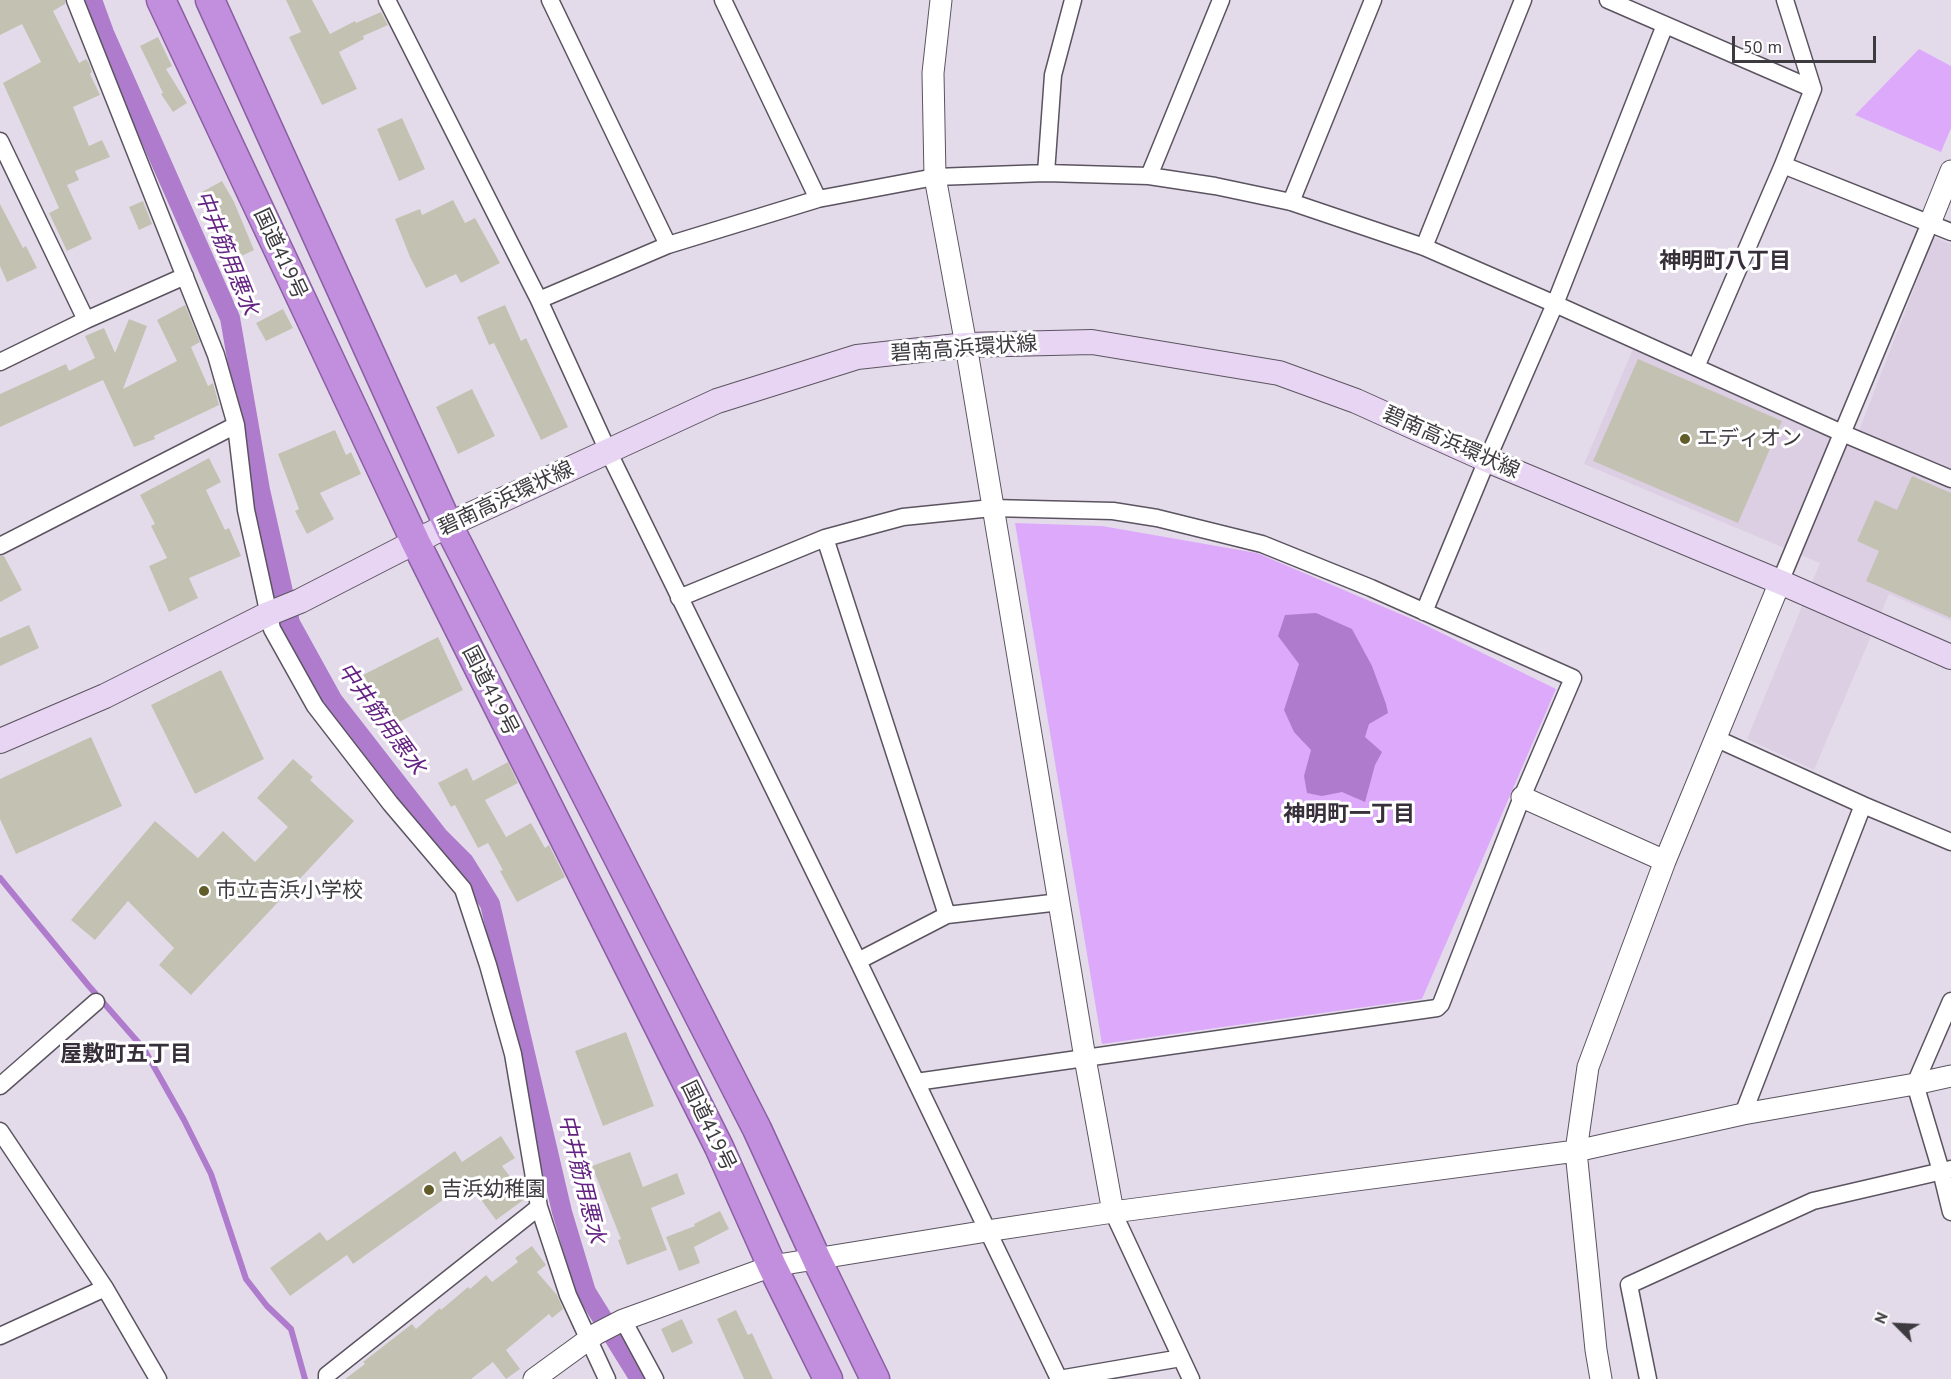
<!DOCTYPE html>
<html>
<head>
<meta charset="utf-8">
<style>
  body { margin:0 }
  #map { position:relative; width:1951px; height:1379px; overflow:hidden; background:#e4dbea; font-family:"PT Sans",sans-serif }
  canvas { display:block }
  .north { position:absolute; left:1867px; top:1295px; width:60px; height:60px; -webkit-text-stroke:4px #fff; paint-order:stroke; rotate:294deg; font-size:16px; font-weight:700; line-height:24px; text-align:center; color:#3e3b40 }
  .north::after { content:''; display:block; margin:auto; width:21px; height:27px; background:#3e3b40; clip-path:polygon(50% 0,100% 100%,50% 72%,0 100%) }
  .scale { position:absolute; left:1732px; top:36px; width:144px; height:27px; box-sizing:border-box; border:3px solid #3e3b40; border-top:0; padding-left:8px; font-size:18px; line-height:21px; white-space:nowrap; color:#3e3b40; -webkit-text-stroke:4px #fff; paint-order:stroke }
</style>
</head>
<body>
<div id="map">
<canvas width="1951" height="1379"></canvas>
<div class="north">N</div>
<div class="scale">50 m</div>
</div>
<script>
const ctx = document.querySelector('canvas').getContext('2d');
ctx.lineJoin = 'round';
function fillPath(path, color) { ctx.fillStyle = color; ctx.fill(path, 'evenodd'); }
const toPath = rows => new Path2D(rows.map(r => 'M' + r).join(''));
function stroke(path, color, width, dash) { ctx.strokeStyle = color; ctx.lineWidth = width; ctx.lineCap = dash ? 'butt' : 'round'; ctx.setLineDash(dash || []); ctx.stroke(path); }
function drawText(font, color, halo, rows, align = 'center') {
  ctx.font = font + ' "PT Sans","Noto Sans JP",sans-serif'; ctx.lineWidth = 6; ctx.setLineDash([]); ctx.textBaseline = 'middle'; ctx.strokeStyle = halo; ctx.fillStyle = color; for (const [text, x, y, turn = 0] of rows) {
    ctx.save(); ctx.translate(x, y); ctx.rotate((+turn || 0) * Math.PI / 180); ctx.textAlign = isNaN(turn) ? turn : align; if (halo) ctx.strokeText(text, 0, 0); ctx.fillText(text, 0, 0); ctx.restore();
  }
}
fillPath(toPath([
  [1934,237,1951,244,1951,621,1889,594,1814,770,1747,739,1820,563,1584,464,1633,349,1853,446]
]), '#dccfe4');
fillPath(toPath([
  [1919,49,1951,66,1951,128,1941,152,1855,115],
  [1015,523,1102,526,1257,553,1419,622,1556,689,1422,999,1102,1044]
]), '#dda9fb');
fillPath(toPath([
  [1316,613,1352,629,1372,666,1386,704,1388,713,1369,724,1365,737,1382,752,1375,765,1365,802,1342,792,1322,796,1307,793,1304,776,1311,750,1294,732,1284,710,1299,664,1278,636,1285,615]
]), '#af7bcc');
stroke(toPath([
  [0,878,88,985,144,1049,184,1120,211,1174,246,1279,267,1306,291,1329,305,1379]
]), '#af7bcc', 6);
stroke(toPath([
  [92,0,104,33,230,318,260,490,290,623,333,701,438,836,464,862,490,904,562,1212,586,1292,640,1379]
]), '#af7bcc', 20);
fillPath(toPath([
  [0,0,65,0,65,4,53,11,79,63,86,59,89,63,92,72,90,74,100,95,73,107,89,146,102,140,110,157,75,171,79,180,67,185,92,239,67,251,49,213,59,208,3,83,41,62,22,24,0,35],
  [286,0,312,0,330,34,355,21,356,23,381,12,388,25,363,36,364,39,339,52,357,89,322,105,289,37,301,32],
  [158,37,172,66,166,69,187,103,173,112,161,94,163,93,140,46],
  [402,118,425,169,399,181,377,129],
  [222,181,234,202,254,250,227,263,215,237,226,232,202,192],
  [453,200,465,223,475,218,500,263,461,283,456,274,426,288,410,257,395,219,420,209,422,215],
  [143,201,152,224,139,230,129,207],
  [0,204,23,248,26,246,37,268,7,282,0,266],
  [185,305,200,342,191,347,208,386,213,383,219,405,154,436,155,439,134,447,103,380,0,427,0,394,66,364,69,371,95,358,85,336,104,328,115,353,129,319,147,326,123,389,177,361,157,320],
  [505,305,521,341,526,338,568,427,541,440,494,343,489,345,477,317],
  [283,309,293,328,266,341,256,323],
  [1638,359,1782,421,1738,523,1593,461],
  [472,389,495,436,458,454,436,407],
  [335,430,346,455,351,452,361,474,320,493,334,519,307,534,295,511,299,509,278,454],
  [209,458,221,482,206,490,225,530,229,528,241,556,189,578,198,598,169,612,149,566,167,558,151,526,155,524,140,495],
  [1912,476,1951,493,1951,618,1866,581,1879,551,1857,541,1875,500,1897,510],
  [4,556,22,590,0,602,0,556],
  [29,625,39,648,0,666,0,638],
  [438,637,463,690,389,727,363,675],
  [221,670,264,759,195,794,151,705],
  [91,737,122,806,16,854,0,819,0,779],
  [293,759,313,777,310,780,354,821,191,995,159,965,174,948,128,901,95,940,71,920,155,821,198,858,223,831,255,862,288,827,257,798],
  [508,762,518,783,485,800,506,837,531,823,545,848,549,845,565,877,517,902,500,871,503,870,488,843,478,848,455,805,451,807,438,783,467,768,473,781],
  [626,1032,654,1106,603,1126,575,1051],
  [501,1136,515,1158,502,1166,526,1198,496,1220,468,1182,353,1264,347,1255,290,1296,270,1268,320,1232,327,1241,455,1151,462,1162],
  [630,1152,643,1187,677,1173,685,1194,651,1208,667,1250,627,1265,618,1240,621,1239,592,1166],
  [720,1211,729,1229,694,1247,700,1263,679,1271,666,1237,695,1226,694,1224],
  [532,1246,546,1265,537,1272,557,1295,563,1309,552,1318,549,1314,506,1350,520,1369,506,1379,493,1362,471,1379,345,1379,365,1364,363,1362,412,1324,416,1329,440,1308,441,1310,468,1287,470,1289,486,1275,492,1282,518,1262,515,1258],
  [736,1310,748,1335,752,1333,773,1379,744,1379,717,1319],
  [682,1319,693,1343,672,1353,661,1329]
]), '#c3c2b2');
const minor = toPath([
  [75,0,216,355,236,425,246,510,272,629,315,706,390,803,463,889,488,965,513,1054,539,1207,568,1295,607,1379],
  [387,0,539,300,608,451,858,961,1059,1379],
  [550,0,668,245],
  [723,0,818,199],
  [1608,0,1813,89],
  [1785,0,1813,89,1783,165,1951,232],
  [0,141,86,320,0,362],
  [1046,173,1053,75,1073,0],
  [1149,176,1221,0],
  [1291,202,1373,0],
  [1424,247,1523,0],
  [539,300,668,245,818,199,935,177,1046,173,1149,176,1215,186,1291,202,1424,247,1555,304,1842,433,1951,479],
  [86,320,185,276],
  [1696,367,1783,165],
  [825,538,947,915],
  [0,546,236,425],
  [1780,582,1930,223],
  [679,598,825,538,903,517,992,508,1113,511,1157,518,1262,544,1371,588,1573,678,1522,797,1441,1004,1437,1008,916,1082],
  [1424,612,1487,460,1555,304,1665,25],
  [1715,738,1863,805,1951,842],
  [858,961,947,915,1060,902],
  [1951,1001,1915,1084,1941,1171,1951,1212],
  [0,1086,96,1002],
  [1743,1114,1863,805],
  [0,1131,105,1288,158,1379],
  [1113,1212,1191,1379],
  [623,1320,655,1379],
  [0,1336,105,1288],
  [327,1379,327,1375,539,1207],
  [1059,1379,1181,1358],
  [1648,1379,1629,1285,1813,1201,1951,1169]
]);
const tertiary = toPath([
  [941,0,933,73,935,177,966,345,1085,1058,1113,1212],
  [1930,223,1951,171],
  [1522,797,1665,861],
  [534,1379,596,1334,623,1320,772,1266,987,1231,1113,1212,1576,1151,1743,1114,1915,1084,1951,1076],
  [1601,1379,1596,1350,1576,1151,1588,1067,1665,861,1780,582]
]);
const secondary = toPath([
  [0,741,105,696,268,614,300,601,448,525,717,401,857,357,966,345,1092,342,1279,373,1356,401,1487,460,1780,582,1951,657]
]);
const trunk = toPath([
  [161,0,416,543,719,1147,772,1266,828,1379],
  [210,0,448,525,757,1129,817,1260,875,1379]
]);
stroke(minor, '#5b5460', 19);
stroke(tertiary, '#5b5460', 23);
stroke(secondary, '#5b5460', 26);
stroke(trunk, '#8a5fa2', 31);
stroke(minor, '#fff', 16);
stroke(tertiary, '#fff', 21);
stroke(secondary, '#e8d5f3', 24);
stroke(trunk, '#c28ede', 28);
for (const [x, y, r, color] of [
  [1685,439,6,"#615c28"],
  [204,891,6,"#615c28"],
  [429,1190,6,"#615c28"]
]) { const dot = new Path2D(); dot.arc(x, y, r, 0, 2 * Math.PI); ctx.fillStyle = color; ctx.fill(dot); stroke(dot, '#fff', 2); }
drawText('21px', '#3e3b40', '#fff', [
  ["国道419号",280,254,65],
  ["碧南高浜環状線",964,349,-4],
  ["碧南高浜環状線",1451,443,24],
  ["碧南高浜環状線",506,499,-25],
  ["国道419号",490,691,63],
  ["国道419号",708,1126,64]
]);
drawText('21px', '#3e3b40', '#fff', [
  ["エディオン",1697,439],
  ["市立吉浜小学校",216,891],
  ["吉浜幼稚園",441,1190]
], 'left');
drawText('italic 22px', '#642283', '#fff', [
  ["中井筋用悪水",226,253,68],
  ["中井筋用悪水",381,719,54],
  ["中井筋用悪水",581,1179,76]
]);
drawText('bold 22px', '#37303b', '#fff', [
  ["神明町八丁目",1725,262],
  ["神明町一丁目",1349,815],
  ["屋敷町五丁目",126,1055]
]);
</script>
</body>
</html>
